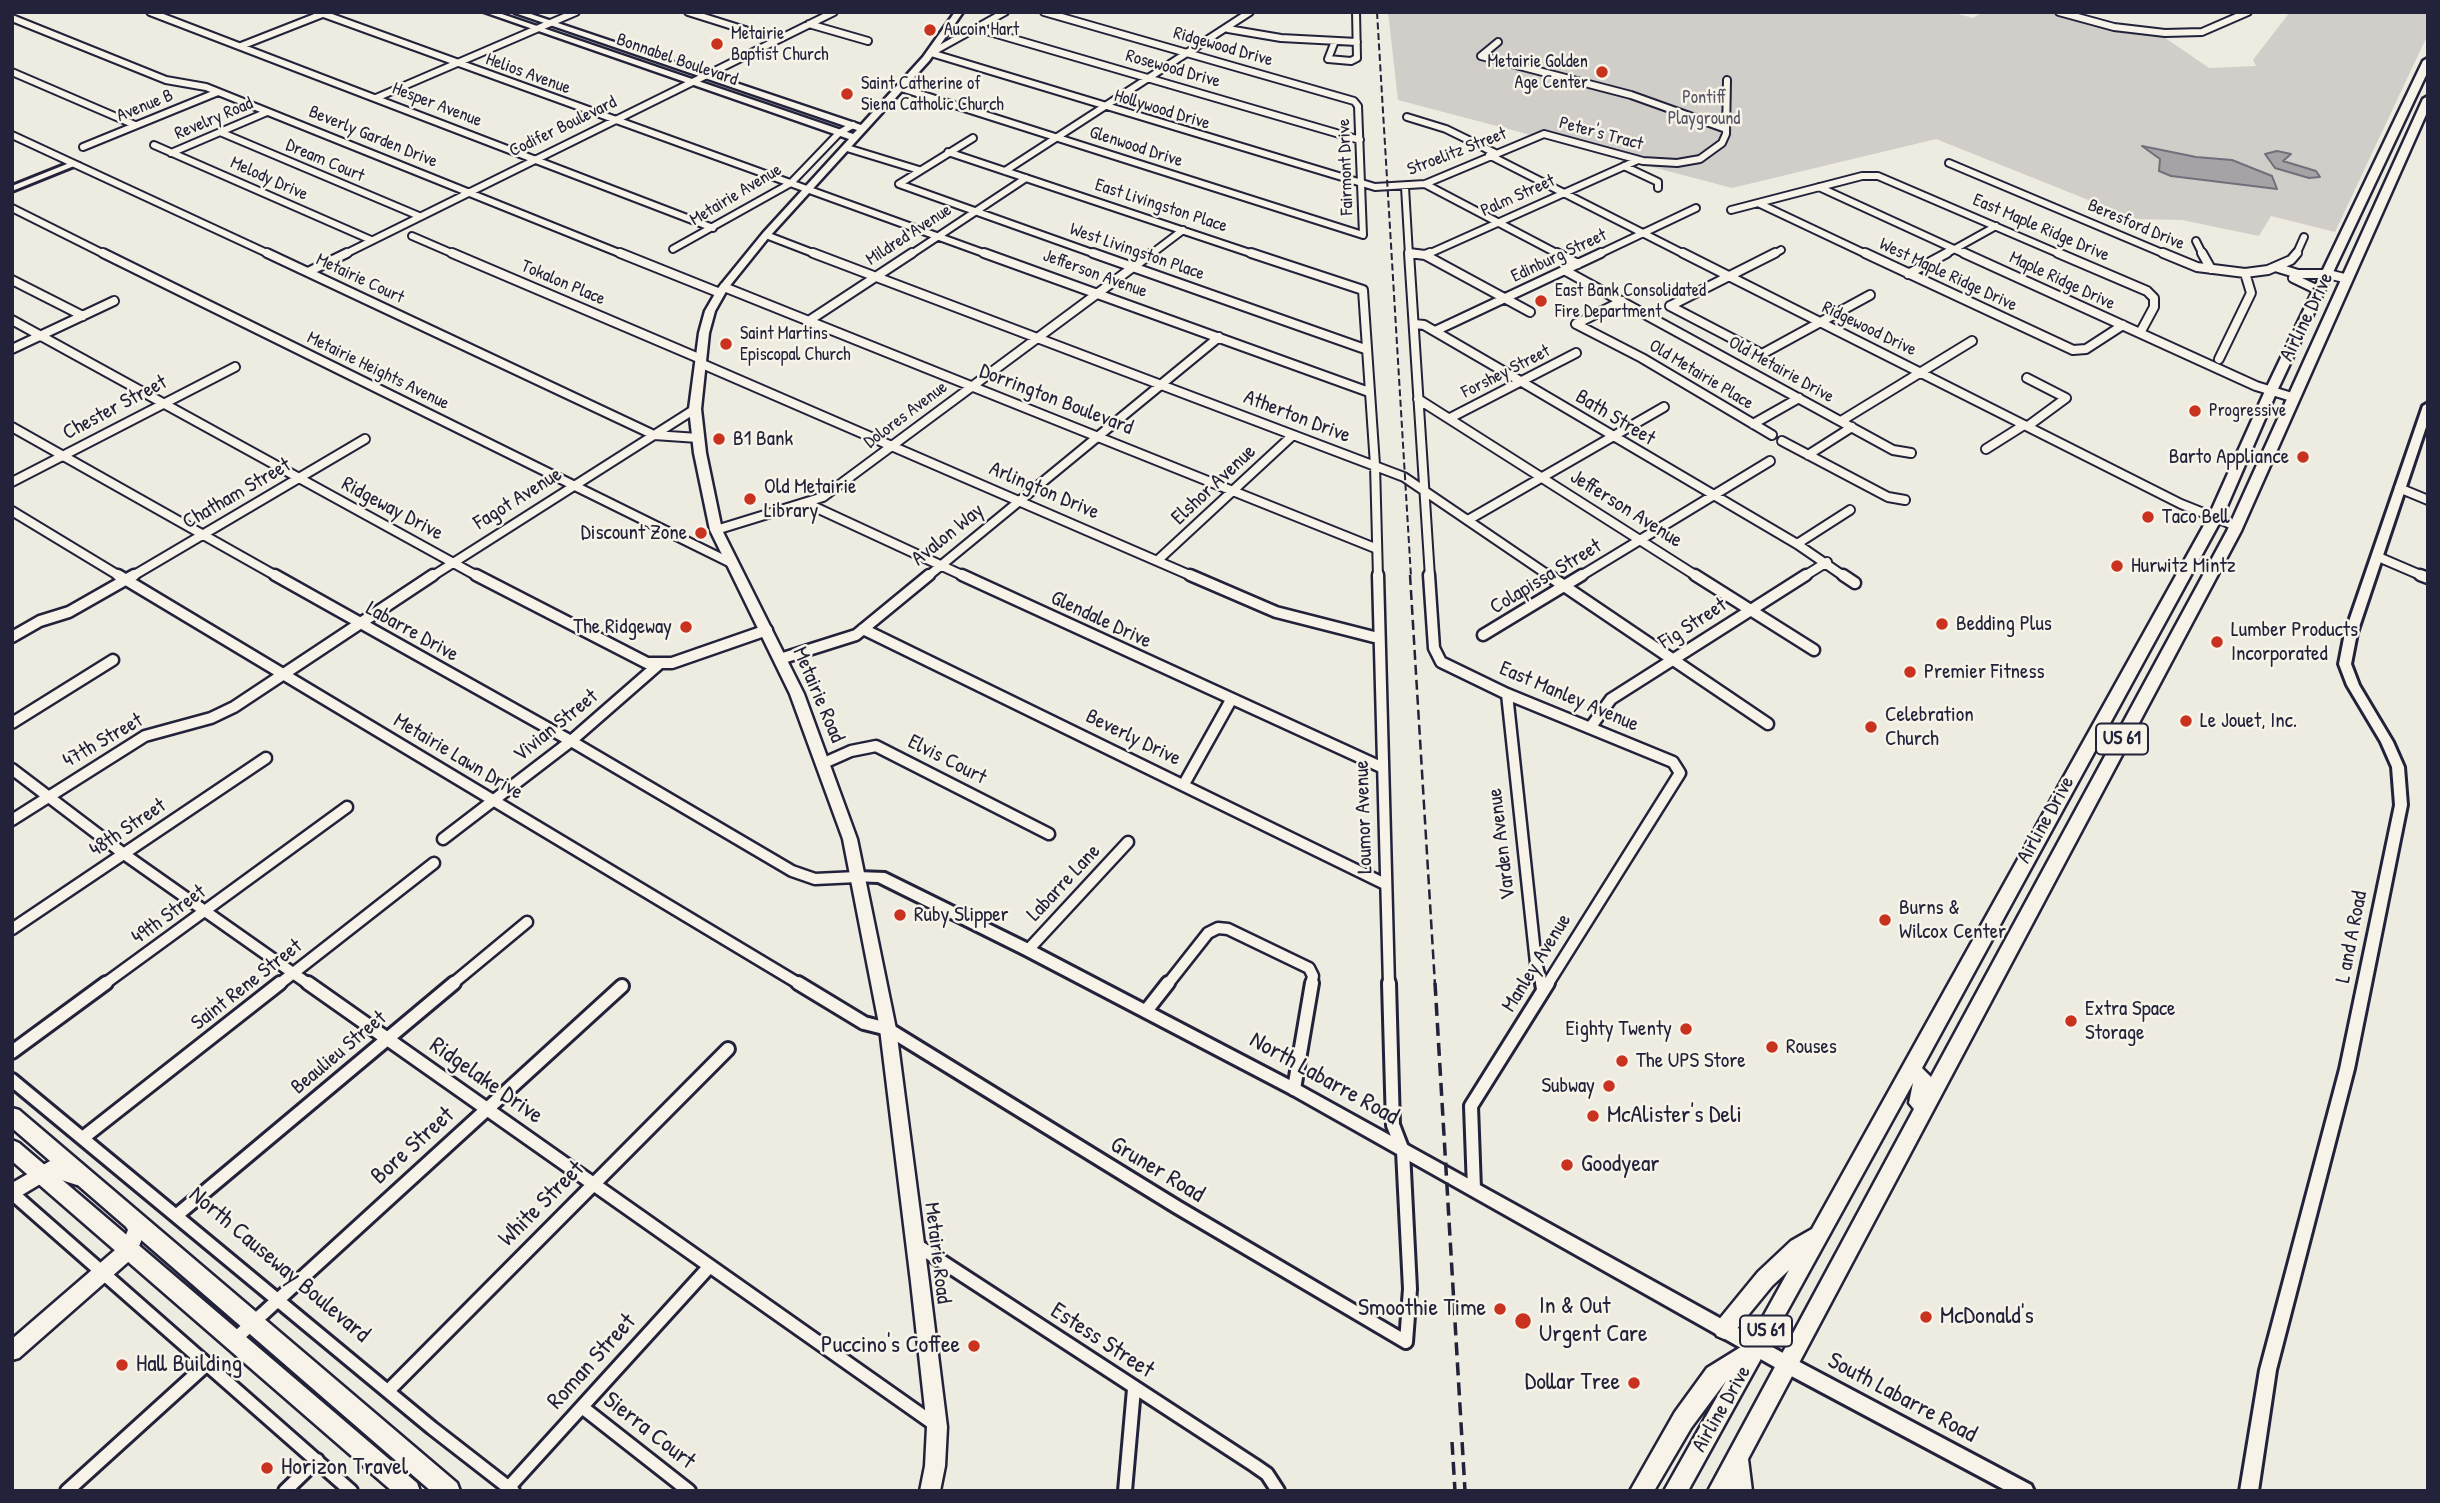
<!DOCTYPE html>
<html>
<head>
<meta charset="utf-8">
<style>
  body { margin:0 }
  #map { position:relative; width:2440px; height:1503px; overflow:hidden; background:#eeebe1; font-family:"Patrick Hand",sans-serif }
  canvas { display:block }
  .frame { position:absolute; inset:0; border:14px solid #22223b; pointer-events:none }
</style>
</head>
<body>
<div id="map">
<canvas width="2440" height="1503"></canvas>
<div class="frame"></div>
</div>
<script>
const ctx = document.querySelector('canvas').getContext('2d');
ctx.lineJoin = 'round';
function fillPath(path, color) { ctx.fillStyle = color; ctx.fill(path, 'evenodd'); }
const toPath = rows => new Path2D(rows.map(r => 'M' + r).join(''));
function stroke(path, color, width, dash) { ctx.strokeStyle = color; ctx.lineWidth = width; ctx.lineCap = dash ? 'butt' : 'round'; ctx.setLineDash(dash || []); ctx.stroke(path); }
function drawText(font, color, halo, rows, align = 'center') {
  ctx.font = font + ' "Patrick Hand",sans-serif'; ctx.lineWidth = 5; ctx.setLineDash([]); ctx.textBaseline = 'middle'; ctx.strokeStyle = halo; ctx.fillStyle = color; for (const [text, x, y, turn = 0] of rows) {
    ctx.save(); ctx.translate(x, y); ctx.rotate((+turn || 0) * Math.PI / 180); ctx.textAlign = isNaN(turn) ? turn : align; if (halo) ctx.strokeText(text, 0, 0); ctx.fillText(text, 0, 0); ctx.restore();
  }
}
fillPath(toPath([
  [1388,12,1950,12,1973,18,1983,12,2052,12,2105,27,2158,33,2209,68,2256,66,2253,60,2290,12,2428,12,2428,34,2335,232,2271,216,2259,236,2182,220,2136,219,1936,139,1732,188,1398,100]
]), '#d1cdc9');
const water = toPath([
  [2142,146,2196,157,2232,160,2272,176,2277,189,2171,176,2159,171,2160,159,2142,146],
  [2277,151,2291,154,2283,161,2316,171,2320,177,2309,178,2275,168,2265,154,2277,151]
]);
fillPath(water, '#a6a3a6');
stroke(water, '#716f7b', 2);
const minorFar3 = toPath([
  [150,12,713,228],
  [318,12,989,255],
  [688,12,777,40],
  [2059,12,2114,27,2165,33,2202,32,2248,12],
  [12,18,166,80,206,87,624,255],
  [809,24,868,41],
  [976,28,1360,140],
  [1228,29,1281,38,1357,42],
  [1335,41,1328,59,1351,61,1357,58,1356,12],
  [241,46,325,13],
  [931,53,1375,187,1425,184,1544,134,1643,161,1677,163,1700,159,1722,143,1726,134,1727,80],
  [931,53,1005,12],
  [1481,56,1631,95,1726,129],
  [1481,56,1498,42],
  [12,72,135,125],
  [901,88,1363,235,1358,106,1354,101,1044,12],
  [376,98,576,12],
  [1407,117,1446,129,1495,153],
  [220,132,419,216],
  [12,135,271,255],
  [973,138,899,184,1098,255],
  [154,145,371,240],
  [83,147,218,92],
  [847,148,919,170],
  [948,152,1256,255],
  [171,153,267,112],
  [1489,155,1686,255],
  [1949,163,2167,255],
  [1624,166,1658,182,1658,188],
  [1005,171,1250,12],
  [1425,184,1560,255],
  [1405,187,1409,255],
  [1819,187,1967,255],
  [1758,203,1868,255],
  [12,208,106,255],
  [1731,210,1862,176,1878,176,2062,255],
  [766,235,818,255],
  [412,236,456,255],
  [2196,241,2203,255],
  [673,249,791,183,839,133,853,125],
  [1409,253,1422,255],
  [343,255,834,12],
  [910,255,1026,178],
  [1150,255,1183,230],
  [1426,255,1638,160],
  [1597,255,1696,208],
  [1772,255,1781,250],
  [1944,255,1996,226],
  [2296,255,2304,237]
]);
const minorFar2 = toPath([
  [103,253,729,562],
  [267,253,654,435,698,438],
  [452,253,701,359],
  [620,253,720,293],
  [813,253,1404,477,1551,577],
  [984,253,1369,392],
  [1093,253,1365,349],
  [1251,253,1363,290,1375,465,1378,577],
  [1409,253,1430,577],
  [1409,253,1425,255,1530,312],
  [1557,253,1578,264],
  [1683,253,2181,504,2236,526],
  [1865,253,2073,350,2086,349,2123,325],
  [1964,253,2256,386,2295,398],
  [2058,253,2147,291,2154,298,2154,307,2140,333],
  [2163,253,2197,267,2245,273,2268,270,2291,260,2297,253],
  [2202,253,2211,269],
  [1425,255,1430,253],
  [2275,267,2298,274,2328,274,2348,279],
  [1564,270,1893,450,1911,453],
  [308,272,347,253],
  [1908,274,1947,253],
  [2293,278,2320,291],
  [12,280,83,316],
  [724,287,1375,548],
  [1670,306,1762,354,1870,295],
  [1670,306,1775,253],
  [12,320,479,577],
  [810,320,912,253],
  [1415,324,1424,325,1522,382,1797,544,1845,577],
  [1576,324,1642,358,1772,435],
  [1576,324,1622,301],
  [1435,331,1601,253],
  [12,349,114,301],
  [2219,359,2251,293,2245,273],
  [700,363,1194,577],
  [2027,378,2066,398,2028,426],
  [1418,399,1698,577],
  [1450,418,1576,353],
  [1841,421,1972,341],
  [1753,424,1799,398],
  [12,427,278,577],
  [1782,441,1888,497,1905,500],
  [1986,449,2024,425],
  [1808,455,1852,427],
  [12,482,235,367],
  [2399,488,2428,500],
  [806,503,966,577],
  [12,511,121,577],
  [1468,520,1664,407],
  [716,530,823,497,1152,253],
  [1797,544,1850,510],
  [2376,556,2425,577],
  [1158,560,1293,435],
  [131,577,365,439],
  [431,577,695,409],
  [927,577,1219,337],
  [1579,577,1770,461],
  [1803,577,1827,562]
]);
const minorFar1 = toPath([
  [118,575,801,985],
  [275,575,571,741,792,871,815,879,857,877],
  [476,575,647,663,672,663,767,630],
  [962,575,1381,767],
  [1190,575,1276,612,1378,638],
  [1378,575,1389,985],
  [1429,575,1434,648,1441,662,1507,694,1673,762,1680,773,1547,985],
  [1548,575,1768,724],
  [1695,575,1814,650],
  [1843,575,1855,583],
  [2420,575,2428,578],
  [863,629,1385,884],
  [1483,635,1582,575],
  [12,637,40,621,69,612,134,575],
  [780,659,856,635,929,575],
  [1507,694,1536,963,1542,985],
  [12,723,113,660],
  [1590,728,1611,699,1806,575],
  [824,763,851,751,876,746,1049,834],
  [12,769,124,854,310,985],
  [1184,784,1231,700],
  [12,820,145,736,211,718,234,707,433,575],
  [443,839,571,741,658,665],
  [12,929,266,758],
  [1028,950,1128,842],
  [103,985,347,807],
  [278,985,434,863],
  [451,985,527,922],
  [1167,985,1208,933,1218,928,1228,929,1309,968,1313,976,1311,985]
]);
const minor = toPath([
  [308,983,937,1426],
  [798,983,864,1023,888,1029,1177,1207,1406,1342,1410,1289,1403,1151,1393,1125,1389,983],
  [1542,983,1543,989],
  [1146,1011,1168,983],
  [12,1052,106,983],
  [12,1080,432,1428,513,1491],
  [1294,1089,1312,983],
  [84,1137,280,983],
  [1474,1189,1471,1106,1548,983],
  [12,1193,351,1491],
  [177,1215,454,983],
  [915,1244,1254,1465,1267,1474,1278,1491],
  [234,1340,622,986],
  [389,1390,728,1049],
  [582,1407,689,1491],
  [509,1487,709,1267],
  [67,1491,207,1364],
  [285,1491,317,1460],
  [1125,1491,1134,1389]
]);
const tertiary = toPath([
  [72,162,79,164,12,191,12,186,72,162],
  [2428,403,2428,421,2357,633,2351,664,2359,685,2393,742,2404,767,2407,805,2354,1069,2276,1370,2258,1491,2240,1491,2260,1370,2340,1069,2395,805,2392,767,2381,742,2347,685,2339,664,2345,633,2423,406,2428,403],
  [857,872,885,873,1033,946,1299,1085,1792,1358,2031,1485,2034,1491,2007,1491,1780,1370,1289,1093,1023,954,878,882,852,881,850,877,852,873,857,872]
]);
const secondary = toPath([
  [484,12,496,12,853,134,857,130,515,13,525,12,861,125,923,57,955,12,963,12,929,61,769,237,728,288,715,311,709,333,701,409,706,453,722,530,804,694,857,839,896,1029,929,1282,947,1427,945,1466,940,1491,920,1491,925,1466,927,1427,911,1282,880,1029,843,839,790,694,710,530,694,453,689,409,699,333,705,311,719,287,763,233,849,139,484,12],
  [50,1161,83,1171,86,1177,83,1183,77,1185,52,1177,12,1201,12,1183,50,1161],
  [132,1213,138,1215,146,1229,135,1256,19,1358,12,1360,12,1339,122,1244,128,1230,123,1221,126,1215,132,1213]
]);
const trunk = toPath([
  [2428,58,2428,71,2277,391,2222,518,1922,1068,1931,1077,2227,531,2423,99,2428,96,2428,110,2241,531,1748,1459,1752,1491,1708,1491,1914,1109,1909,1103,1913,1083,1688,1491,1664,1491,1726,1381,1691,1428,1654,1491,1630,1491,1675,1412,1707,1368,1749,1342,1789,1270,1772,1286,1731,1336,1724,1339,1717,1336,1713,1329,1717,1322,1758,1272,1791,1241,1812,1229,2208,518,2265,391,2423,61,2428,58],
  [12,1108,19,1110,457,1483,460,1491,431,1491,12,1128,12,1108],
  [12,1140,19,1143,417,1483,420,1491,392,1491,12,1161,12,1140]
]);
stroke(minorFar3, '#22223b', 10);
stroke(minorFar2, '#22223b', 12);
stroke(minorFar1, '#22223b', 15);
stroke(minor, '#22223b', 18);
stroke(tertiary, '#22223b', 6);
stroke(secondary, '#22223b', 5);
stroke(trunk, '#22223b', 5);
stroke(minorFar3, '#f7f3e8', 6);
stroke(minorFar2, '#f7f3e8', 8);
stroke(minorFar1, '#f7f3e8', 10);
stroke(minor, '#f7f3e8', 12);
fillPath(tertiary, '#f7f3e8');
fillPath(secondary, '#f7f3e8');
fillPath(trunk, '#f7f3e8');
stroke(toPath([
  [1377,12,1411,577]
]), '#22223b', 2, [7, 3.5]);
stroke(toPath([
  [1410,575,1435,985]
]), '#22223b', 2.5, [10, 5]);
stroke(toPath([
  [1435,983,1465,1491],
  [1452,1442,1455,1491]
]), '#22223b', 3.5, [13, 7]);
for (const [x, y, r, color] of [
  [930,30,7,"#c8321e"],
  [717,44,7,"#c8321e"],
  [1602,72,7,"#c8321e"],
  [847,94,7,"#c8321e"],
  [1541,301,7,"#c8321e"],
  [726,344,7,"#c8321e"],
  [2195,411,7,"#c8321e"],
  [719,439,7,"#c8321e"],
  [2303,457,7,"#c8321e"],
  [750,499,7,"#c8321e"],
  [2148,517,7,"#c8321e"],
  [701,533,7,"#c8321e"],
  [2117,566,7,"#c8321e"],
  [1942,624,7,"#c8321e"],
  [686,627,7,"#c8321e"],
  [2217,642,7,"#c8321e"],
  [1910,672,7,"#c8321e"],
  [2186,721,7,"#c8321e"],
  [1871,727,7,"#c8321e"],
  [900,915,7,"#c8321e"],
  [1885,920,7,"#c8321e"],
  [2071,1021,7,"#c8321e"],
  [1686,1029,7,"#c8321e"],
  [1772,1047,7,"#c8321e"],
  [1622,1061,7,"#c8321e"],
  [1609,1086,7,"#c8321e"],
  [1593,1116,7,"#c8321e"],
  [1567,1165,7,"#c8321e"],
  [1500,1309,7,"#c8321e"],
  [1926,1317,7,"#c8321e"],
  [1523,1321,9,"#c8321e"],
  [974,1346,7,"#c8321e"],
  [122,1365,7,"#c8321e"],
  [1634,1383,7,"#c8321e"],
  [267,1468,7,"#c8321e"]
]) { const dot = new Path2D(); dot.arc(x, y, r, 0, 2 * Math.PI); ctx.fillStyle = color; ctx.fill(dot); stroke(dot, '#f7f3e8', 2.5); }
drawText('18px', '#22223b', '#f7f3e8', [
  ["Aucoin Hart",944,30],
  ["Metairie",731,34],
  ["Baptist Church",731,55],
  ["Metairie Golden",1588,62,"right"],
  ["Age Center",1588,83,"right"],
  ["Saint Catherine of",861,84],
  ["Siena Catholic Church",861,105],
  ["East Bank Consolidated",1555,291],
  ["Fire Department",1555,312],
  ["Saint Martins",740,334],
  ["Episcopal Church",740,355],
  ["Progressive",2209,411]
], 'left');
drawText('18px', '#22223b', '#f7f3e8', [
  ["Ridgewood Drive",1223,47,16],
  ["Bonnabel Boulevard",677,60,19],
  ["Rosewood Drive",1173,69,16],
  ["Helios Avenue",528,74,20],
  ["Hesper Avenue",437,105,21],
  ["Avenue B",145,106,-22],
  ["Hollywood Drive",1162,110,17],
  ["Revelry Road",214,119,-23],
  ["Codifer Boulevard",563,127,-26],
  ["Peter's Tract",1601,134,15],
  ["Beverly Garden Drive",373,137,22],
  ["Glenwood Drive",1136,147,18],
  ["Stroelitz Street",1457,152,-21],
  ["Dream Court",325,161,23],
  ["Fairmont Drive",1346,167,-92],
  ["Melody Drive",269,179,24],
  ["Metairie Avenue",736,195,-31],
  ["Palm Street",1518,196,-24],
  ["East Livingston Place",1161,206,18],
  ["Beresford Drive",2136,225,23],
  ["East Maple Ridge Drive",2041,228,23],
  ["Mildred Avenue",909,235,-33],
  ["West Livingston Place",1137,252,19],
  ["Edinburg Street",1559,256,-25],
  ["Jefferson Avenue",1095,274,20],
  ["West Maple Ridge Drive",1948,275,25],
  ["Metairie Court",360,279,25],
  ["Maple Ridge Drive",2062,281,25],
  ["Tokalon Place",563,283,23],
  ["Ridgewood Drive",1869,329,26],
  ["Old Metairie Drive",1781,370,29],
  ["Metairie Heights Avenue",378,371,26],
  ["Forshey Street",1506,372,-27],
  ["Old Metairie Place",1701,375,31],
  ["Dolores Avenue",906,415,-37]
]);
drawText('18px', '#575566', '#f7f3e8', [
  ["Pontiff",1704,98],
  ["Playground",1704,119]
]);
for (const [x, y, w] of [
  [2122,739,52],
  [1766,1331,52]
]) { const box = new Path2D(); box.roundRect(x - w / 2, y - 15.5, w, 31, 5); ctx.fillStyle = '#f7f3e8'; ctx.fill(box); stroke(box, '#22223b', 2); }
drawText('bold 19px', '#22223b', null, [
  ["US 61",2122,739],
  ["US 61",1766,1331]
]);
drawText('21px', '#22223b', '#f7f3e8', [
  ["Airline Drive",2307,317,-64],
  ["Dorrington Boulevard",1056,400,21],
  ["Chester Street",115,408,-28],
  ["Atherton Drive",1297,417,21],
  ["Bath Street",1615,418,31],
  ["Elshor Avenue",1214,485,-43],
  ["Arlington Drive",1044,491,23],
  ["Chatham Street",237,494,-30],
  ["Fagot Avenue",518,499,-32],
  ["Ridgeway Drive",392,509,28],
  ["Jefferson Avenue",1626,509,32],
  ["Avalon Way",948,535,-39],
  ["Colapissa Street",1546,577,-31],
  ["Glendale Drive",1101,620,25],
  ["Fig Street",1693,624,-33],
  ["Labarre Drive",412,632,29],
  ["Metairie Road",818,695,67],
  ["East Manley Avenue",1569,697,23],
  ["Vivian Street",556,726,-39],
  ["Beverly Drive",1133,738,26],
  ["47th Street",103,741,-30],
  ["Metairie Lawn Drive",458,757,31],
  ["Elvis Court",947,760,27],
  ["Loumor Avenue",1364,817,-92],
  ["Airline Drive",2046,820,-61],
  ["48th Street",128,828,-34],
  ["Varden Avenue",1502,844,-97],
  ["Labarre Lane",1064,883,-47],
  ["49th Street",169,915,-36],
  ["L and A Road",2352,937,-79],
  ["Manley Avenue",1537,963,-58],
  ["Saint Rene Street",247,985,-38],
  ["Beaulieu Street",339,1053,-40],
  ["Metairie Road",937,1253,83],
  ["Airline Drive",1722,1409,-60]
]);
drawText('21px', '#22223b', '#f7f3e8', [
  ["B1 Bank",733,439],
  ["Barto Appliance",2289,457,"right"],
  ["Old Metairie",764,487],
  ["Library",764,511],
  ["Taco Bell",2162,517],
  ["Discount Zone",687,533,"right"],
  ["Hurwitz Mintz",2131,566],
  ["Bedding Plus",1956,624],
  ["The Ridgeway",672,627,"right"],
  ["Lumber Products",2231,630],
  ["Incorporated",2231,654],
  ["Premier Fitness",1924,672],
  ["Celebration",1885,715],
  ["Church",1885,739],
  ["Le Jouet, Inc.",2200,721],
  ["Burns &",1899,908],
  ["Wilcox Center",1899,932],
  ["Ruby Slipper",914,915],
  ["Extra Space",2085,1009],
  ["Storage",2085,1033],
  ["Eighty Twenty",1672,1029,"right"],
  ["Rouses",1786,1047],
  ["The UPS Store",1636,1061],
  ["Subway",1595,1086,"right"]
], 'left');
drawText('24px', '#22223b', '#f7f3e8', [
  ["North Labarre Road",1324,1079,29],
  ["Ridgelake Drive",486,1081,35],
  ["Bore Street",413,1146,-42],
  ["Gruner Road",1157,1170,31],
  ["White Street",542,1204,-45],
  ["North Causeway Boulevard",279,1265,40],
  ["Estess Street",1102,1341,33],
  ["Roman Street",592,1362,-48],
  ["South Labarre Road",1902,1398,28],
  ["Sierra Court",649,1431,38]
]);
drawText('24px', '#22223b', '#f7f3e8', [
  ["McAlister's Deli",1607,1116],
  ["Goodyear",1581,1165],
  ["In & Out",1539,1307],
  ["Urgent Care",1539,1335],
  ["Smoothie Time",1486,1309,"right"],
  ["McDonald's",1940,1317],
  ["Puccino's Coffee",960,1346,"right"],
  ["Hall Building",136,1365],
  ["Dollar Tree",1620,1383,"right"],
  ["Horizon Travel",281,1468]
], 'left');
</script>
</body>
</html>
